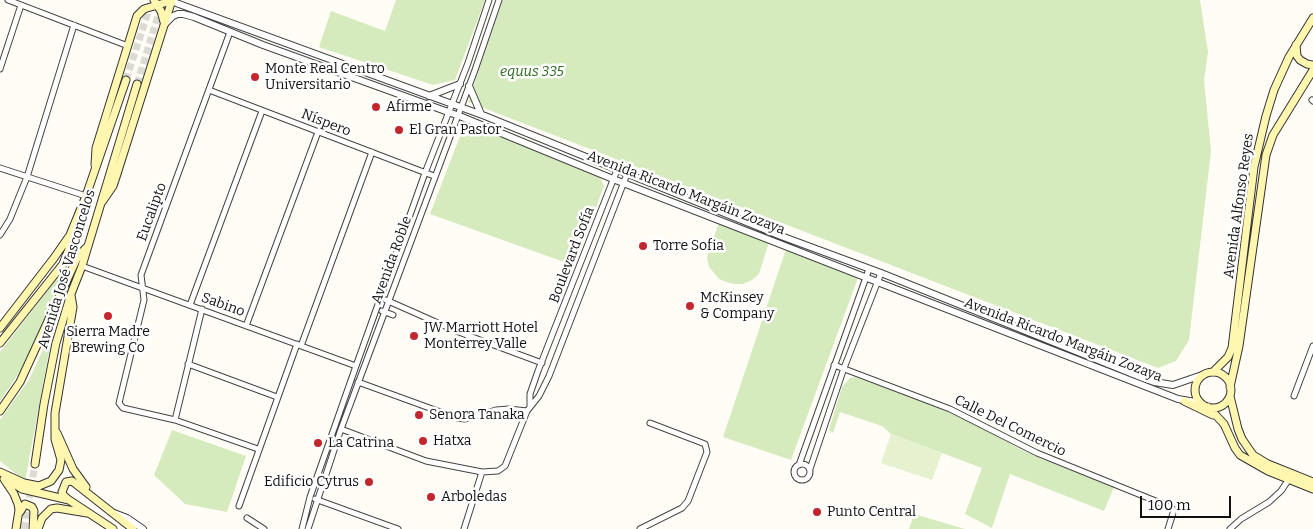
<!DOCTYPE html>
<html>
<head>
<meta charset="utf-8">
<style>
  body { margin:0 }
  #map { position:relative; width:1313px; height:529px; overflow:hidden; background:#fffdf5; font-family:Bitter,serif }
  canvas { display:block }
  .scale { position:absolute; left:1140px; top:496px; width:91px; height:22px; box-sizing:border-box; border:2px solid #111; border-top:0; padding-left:6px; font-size:15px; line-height:18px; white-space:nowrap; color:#111; -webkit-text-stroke:4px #fff; paint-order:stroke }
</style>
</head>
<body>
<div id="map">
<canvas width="1313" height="529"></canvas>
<div class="scale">100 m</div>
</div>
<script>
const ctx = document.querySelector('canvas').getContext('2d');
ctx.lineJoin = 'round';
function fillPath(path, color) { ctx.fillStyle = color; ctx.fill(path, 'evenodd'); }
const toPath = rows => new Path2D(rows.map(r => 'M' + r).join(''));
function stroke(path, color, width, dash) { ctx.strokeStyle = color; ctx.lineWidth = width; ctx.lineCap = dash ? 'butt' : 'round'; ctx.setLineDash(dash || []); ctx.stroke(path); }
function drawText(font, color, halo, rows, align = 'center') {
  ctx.font = font + ' Bitter,serif'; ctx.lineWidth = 5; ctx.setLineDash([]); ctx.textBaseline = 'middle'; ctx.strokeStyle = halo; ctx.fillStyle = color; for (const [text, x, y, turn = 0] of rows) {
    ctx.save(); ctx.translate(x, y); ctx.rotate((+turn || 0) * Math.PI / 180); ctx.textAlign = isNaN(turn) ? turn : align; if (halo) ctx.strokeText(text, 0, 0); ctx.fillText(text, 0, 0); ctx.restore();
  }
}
fillPath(toPath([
  [396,0,485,0,455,80,433,85,319,47,331,11,385,31],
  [503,0,1200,0,1208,52,1204,80,1211,151,1189,340,1176,361,1158,368,468,102],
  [465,123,598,173,604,186,579,253,571,260,564,262,430,214],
  [719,222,769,242,759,274,752,280,743,284,734,284,726,282,719,279,709,267,707,258],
  [786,249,859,275,791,460,723,437],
  [71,260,21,370,0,401,0,352],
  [54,325,25,481,0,461,0,420,30,378],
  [855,377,924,402,971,422,1018,448,1041,459,1114,487,1104,511,1010,474,992,528,965,514,982,468,891,434,882,426,840,412,833,433,829,430,842,387,850,378],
  [172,430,246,456,227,512,185,504,154,475],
  [914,514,965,529,909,529]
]), '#d5ebbd');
fillPath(toPath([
  [891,434,942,453,932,480,881,463]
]), '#e6f2cf');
stroke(toPath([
  [126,80,151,3],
  [137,84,161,6],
  [24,529,35,464]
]), '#dbdad3', 7, [7, 3.5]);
const minor = toPath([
  [8,0,128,46],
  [230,32,141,275,144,300,119,403,123,408,175,420,258,449],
  [0,69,21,5],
  [209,90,434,176],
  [1312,100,1313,101],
  [0,168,86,196],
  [0,235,10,219,27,177,74,25],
  [82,266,356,366],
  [386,300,456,331,542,363],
  [190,305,262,111],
  [382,311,393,315],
  [246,326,318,132],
  [301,346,372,152],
  [188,364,277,397],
  [834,365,950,409,1037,453,1168,506,1174,510,1168,529],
  [358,382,457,418,465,419,496,410,509,409,527,411],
  [1294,396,1313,346],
  [530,406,530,394,538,371,617,170],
  [175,420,202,309],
  [341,429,426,461,482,472,498,471,505,466,527,411,539,396,549,376,627,174],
  '794 472a8 8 0 1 1 16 0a8 8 0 1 1-16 0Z',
  [799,465,869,269],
  [810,469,844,368,881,273],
  [315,499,398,529],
  [239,506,297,344],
  [247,518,264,529],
  [302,529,310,497,356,366,425,173,468,63,489,0],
  [308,529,341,429,475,70,499,0],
  [464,529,482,472],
  [640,529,682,508,688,501,707,452,705,444,650,423],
  [1230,529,1241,519,1269,502,1281,491,1289,479]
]);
const tertiary = toPath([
  [168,0,485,116,781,236,881,273,1143,378,1154,382,1173,385,1205,374],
  [164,25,173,16,178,14,183,14,194,17,263,45,462,117,613,179,1178,399,1201,403],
  [469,86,481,114],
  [429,96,460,84],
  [114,513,127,518,143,529]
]);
const secondary = toPath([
  [154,0,161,11,164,22],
  [1296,45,1297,56,1300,60,1307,64,1313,65],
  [95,165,96,148,137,16,144,9,171,1],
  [102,202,113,186,117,174,172,0],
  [0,328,54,258,70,235,86,196,126,80],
  [0,343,63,264,69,249,70,236],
  [1213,372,1228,357,1232,348,1254,167,1266,116,1274,90,1289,57,1313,18],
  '1195 390a18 18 0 1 1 36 0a18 18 0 1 1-36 0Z',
  [1230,387,1239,346,1266,155,1273,135,1313,70],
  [1230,396,1238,429,1242,439,1253,455,1268,464,1313,482],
  [1184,401,1213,415],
  [1208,407,1224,424,1235,448,1240,455,1268,471,1313,489],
  [0,411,20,382,78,256,87,247],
  [57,433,73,469,86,487],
  [35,464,44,404,56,343,71,294,82,266,137,84],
  [0,472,24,483,39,486,51,481,59,470,61,460,55,439,55,413,73,307,71,295],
  [5,478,22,489,69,500,113,529],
  [4,479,14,494,18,504,19,510,16,529],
  [69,500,64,496,62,492,66,482,72,481,133,529],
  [20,512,25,504,32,507,34,511,33,529],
  [38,529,42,518,51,509,57,508,87,513]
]);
stroke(minor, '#444', 7);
stroke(tertiary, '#444', 8);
stroke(secondary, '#333', 9);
stroke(minor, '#fff', 5);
stroke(tertiary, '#fff', 6);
stroke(secondary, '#fff6b0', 7);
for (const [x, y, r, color] of [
  [255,77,5,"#c4262e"],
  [376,107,5,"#c4262e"],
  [399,130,5,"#c4262e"],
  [643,246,5,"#c4262e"],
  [690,306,5,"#c4262e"],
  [108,316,5,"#c4262e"],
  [414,336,5,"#c4262e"],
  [419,415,5,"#c4262e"],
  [423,441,5,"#c4262e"],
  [318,443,5,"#c4262e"],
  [369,482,5,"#c4262e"],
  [431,497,5,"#c4262e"],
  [817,512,5,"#c4262e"]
]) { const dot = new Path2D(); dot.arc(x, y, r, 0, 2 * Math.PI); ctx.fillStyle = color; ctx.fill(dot); stroke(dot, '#fff', 2); }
drawText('14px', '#111', '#fff', [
  ["Monte Real Centro",265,69],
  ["Universitario",265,85],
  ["Afirme",386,107],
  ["El Gran Pastor",409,130],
  ["Torre Sofia",653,246],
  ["McKinsey",700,298],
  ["& Company",700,314],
  ["JW Marriott Hotel",424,328],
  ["Monterrey Valle",424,344],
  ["Sierra Madre",108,332,"center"],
  ["Brewing Co",108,348,"center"],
  ["Senora Tanaka",429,415],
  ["Hatxa",433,441],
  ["La Catrina",328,443],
  ["Edificio Cytrus",359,482,"right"],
  ["Arboledas",441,497],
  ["Punto Central",827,512]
], 'left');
drawText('italic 14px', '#2f6b1f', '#fff', [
  ["equus 335",532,72]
]);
drawText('14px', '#111', '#fff', [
  ["Níspero",326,123,21],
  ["Avenida Ricardo Margáin Zozaya",686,193,21],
  ["Avenida Alfonso Reyes",1239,206,-82],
  ["Eucalipto",152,212,-70],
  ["Boulevard Sofía",572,255,-69],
  ["Avenida Roble",392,260,-70],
  ["Avenida José Vasconcelos",67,269,-73],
  ["Sabino",223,305,20],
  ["Avenida Ricardo Margáin Zozaya",1063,340,21],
  ["Calle Del Comercio",1010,426,26]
]);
</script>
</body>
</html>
